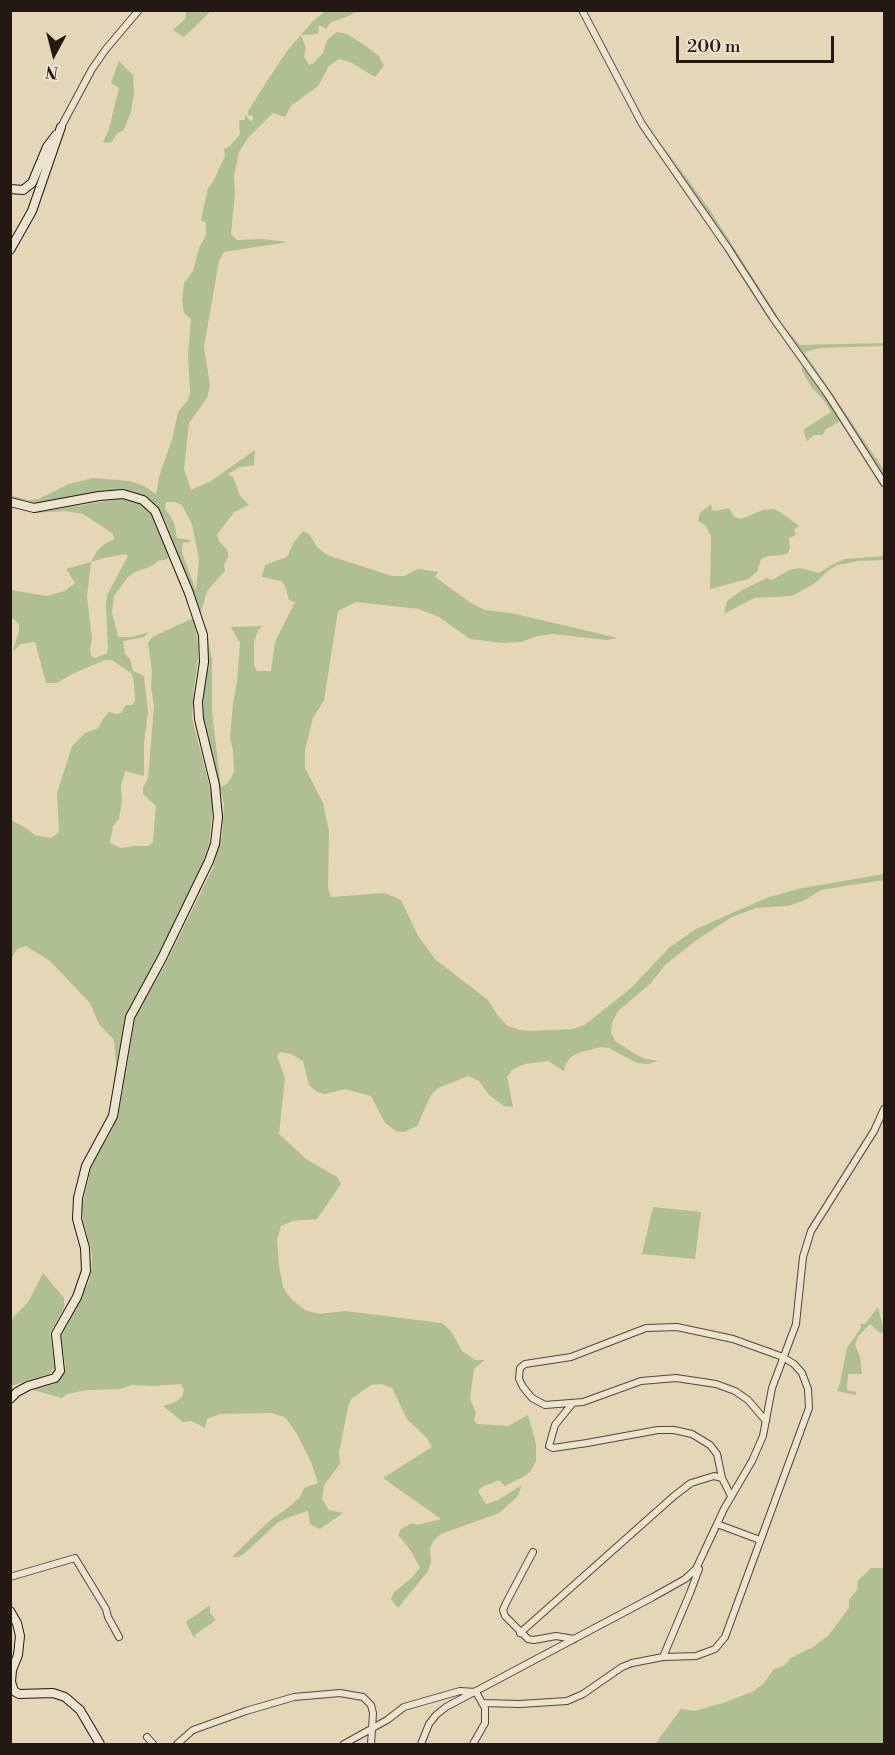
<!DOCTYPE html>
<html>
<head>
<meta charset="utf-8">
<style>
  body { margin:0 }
  #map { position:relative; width:895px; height:1755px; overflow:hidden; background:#e4d6b7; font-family:"Libre Bodoni",serif }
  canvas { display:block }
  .frame { position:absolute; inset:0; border:12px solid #231812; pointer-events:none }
  .north { position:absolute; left:24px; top:24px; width:60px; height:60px; -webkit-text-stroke:4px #ede4d0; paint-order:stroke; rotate:187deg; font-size:16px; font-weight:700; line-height:24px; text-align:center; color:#231812 }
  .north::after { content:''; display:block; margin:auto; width:21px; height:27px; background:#231812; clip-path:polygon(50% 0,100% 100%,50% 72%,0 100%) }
  .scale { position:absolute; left:676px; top:36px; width:158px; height:27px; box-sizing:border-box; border:3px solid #231812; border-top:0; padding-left:8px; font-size:18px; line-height:21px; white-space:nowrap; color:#231812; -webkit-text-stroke:4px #ede4d0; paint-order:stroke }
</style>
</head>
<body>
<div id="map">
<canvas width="895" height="1755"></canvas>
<div class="frame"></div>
<div class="north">N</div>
<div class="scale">200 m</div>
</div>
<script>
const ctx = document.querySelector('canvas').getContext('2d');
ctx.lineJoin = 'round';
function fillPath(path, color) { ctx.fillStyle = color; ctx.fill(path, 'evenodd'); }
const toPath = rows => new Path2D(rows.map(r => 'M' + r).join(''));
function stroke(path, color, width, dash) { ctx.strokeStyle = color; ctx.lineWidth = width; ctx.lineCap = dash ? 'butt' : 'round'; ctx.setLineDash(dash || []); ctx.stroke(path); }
fillPath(toPath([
  [184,11,211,11,184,37,173,30,185,19,186,13],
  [325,11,357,11,349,16,331,22,326,29,319,25,318,34,301,35,306,48,304,57,309,65,314,63,323,53,327,40,337,32,347,34,366,46,379,56,384,66,375,77,352,63,339,59,329,66,318,86,291,106,285,117,273,113,248,138,239,152,234,176,235,193,231,234,237,240,262,239,288,242,224,252,219,261,204,347,210,385,207,398,189,423,184,469,191,490,211,481,255,450,254,461,254,465,240,467,228,474,233,477,240,496,249,505,234,512,217,535,219,541,228,551,228,558,224,564,225,571,207,591,200,616,165,520,154,504,145,497,130,491,116,491,31,504,11,498,10,495,28,500,38,499,69,484,93,478,130,481,144,486,156,494,159,477,173,436,178,412,188,400,190,392,188,354,191,319,184,313,182,301,184,283,193,271,199,248,206,235,206,223,201,220,208,188,213,182,225,156,224,149,230,146,240,134,239,120,245,120,245,114,250,121,253,120,253,116,248,115,248,111,269,78,287,51,313,21],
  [166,502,175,502,182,505,192,524,199,560,196,590,182,553,183,543,189,542,191,540,177,538,174,522,165,509],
  [119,61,133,75,134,93,131,112,124,130,117,133,112,142,107,143,103,142,109,129,119,88,111,83],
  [661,143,710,210,783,325,800,345,884,343,884,346,820,348,804,352,884,470,884,478,831,395,775,316],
  [802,366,823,394,840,421,825,430,823,435,814,435,807,441,803,430,831,412,822,398,812,388,802,371],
  [123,498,143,504,150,512,171,555,167,559,158,561,152,566,135,572,128,577,114,596,112,612,118,637,132,637,149,632,144,637,123,641,125,654,130,659,133,671,144,676,148,712,144,743,144,776,125,771,121,786,122,801,119,819,113,826,110,843,121,848,134,846,148,846,153,842,156,806,143,794,143,788,148,778,154,706,151,687,152,671,148,643,152,637,191,619,194,621,198,643,198,659,194,688,192,718,212,796,213,806,209,844,203,862,166,939,126,1016,110,1115,116,1064,114,1040,99,1024,90,1003,50,961,26,946,17,949,11,959,11,820,24,827,35,835,51,838,56,835,59,831,57,793,72,746,85,733,98,728,103,719,109,712,116,714,121,713,126,705,132,705,135,701,134,683,132,674,112,660,105,660,72,674,57,683,46,683,35,642,21,644,13,651,19,631,19,624,11,617,11,590,47,596,65,591,75,583,66,569,91,562,97,551,106,543,115,539,112,533,83,514,65,511,35,513],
  [125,554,128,556,107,595,106,606,108,648,107,653,95,658,91,656,90,650,92,638,87,597,91,562,104,558],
  [711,504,712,510,716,511,729,508,734,517,741,519,763,510,774,509,780,512,799,526,794,530,796,535,789,538,790,547,788,553,783,555,768,556,761,559,757,572,748,579,710,589,711,536,705,525,698,521,700,513],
  [303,531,310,535,317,547,327,555,392,576,404,576,418,569,438,572,435,577,471,603,485,610,511,613,618,638,606,640,553,634,537,636,522,642,503,643,470,639,439,617,419,609,356,602,338,611,324,700,313,718,305,750,305,768,323,803,329,831,328,888,331,897,385,893,401,900,418,936,436,960,488,1000,498,1016,508,1026,520,1030,531,1031,573,1029,586,1024,631,988,670,947,696,929,766,898,802,888,884,874,884,880,821,890,803,901,788,906,756,908,732,917,698,939,666,964,650,984,618,1011,612,1023,611,1033,615,1041,635,1054,646,1059,658,1061,648,1064,637,1063,609,1048,601,1047,578,1053,571,1057,565,1065,564,1071,548,1061,525,1064,513,1069,507,1077,513,1107,504,1106,489,1095,479,1081,468,1076,438,1088,431,1095,417,1126,404,1132,396,1131,385,1123,371,1096,345,1089,325,1094,317,1092,309,1085,303,1061,291,1054,280,1052,277,1056,285,1078,279,1134,306,1159,337,1177,341,1184,317,1219,293,1221,281,1226,277,1239,279,1265,283,1287,291,1299,305,1310,319,1314,345,1311,442,1323,451,1331,462,1351,475,1360,485,1360,474,1369,470,1399,476,1412,474,1420,477,1424,508,1426,528,1415,536,1444,536,1461,530,1472,525,1476,505,1486,499,1480,482,1487,478,1491,486,1504,498,1500,522,1485,517,1497,499,1513,441,1534,433,1541,430,1549,431,1563,428,1571,398,1608,391,1599,394,1592,413,1577,420,1567,409,1548,398,1535,401,1529,412,1523,417,1525,441,1519,383,1478,432,1447,427,1438,407,1419,392,1388,382,1384,371,1385,351,1399,348,1407,339,1453,340,1464,324,1485,322,1499,329,1510,343,1513,320,1529,310,1524,308,1511,287,1518,277,1523,245,1553,239,1557,232,1557,268,1522,289,1507,300,1497,304,1488,318,1483,311,1462,297,1434,285,1417,271,1413,220,1414,207,1419,205,1428,192,1421,183,1422,163,1406,175,1402,182,1397,184,1390,181,1384,154,1386,132,1385,120,1389,87,1390,67,1394,62,1398,33,1390,54,1384,63,1376,65,1365,61,1336,89,1282,92,1267,92,1254,83,1220,82,1207,91,1167,97,1152,110,1134,119,1110,135,1017,166,963,213,868,222,836,224,804,203,718,204,689,208,662,206,632,212,659,212,712,221,787,228,783,234,772,233,751,230,738,233,703,237,682,240,643,231,627,263,626,258,630,254,642,254,665,257,671,271,671,275,642,295,602,289,600,285,586,281,581,262,577,265,565,287,557,294,542],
  [884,556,884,560,859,561,837,565,829,570,814,584,792,596,754,598,724,614,727,601,742,590,767,578,772,580,789,570,800,568,819,573,831,565,845,559],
  [653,1207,701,1212,695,1259,642,1254],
  [43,1273,64,1298,64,1308,50,1333,55,1368,49,1374,11,1386,11,1320,28,1302],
  [878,1307,884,1331,880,1333,870,1324,858,1336,855,1345,860,1357,862,1374,848,1374,847,1390,856,1392,856,1395,837,1391,840,1383,847,1348,861,1328,860,1324,865,1324],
  [871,1568,884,1568,884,1744,655,1744,681,1709,694,1711,726,1702,754,1691,764,1683,774,1669,784,1666,791,1658,813,1647,828,1636,849,1608,849,1600,857,1590,858,1581],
  [210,1605,210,1613,216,1620,196,1634,194,1638,186,1622]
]), '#afbf93');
const street = toPath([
  [582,10,642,124,728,248,773,318,828,395,884,483],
  [61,127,92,69,106,49,139,10],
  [572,1404,555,1425,549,1446,553,1448,587,1443,658,1430,674,1430,692,1434,710,1445,717,1454,722,1478],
  [717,1524,760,1540],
  [533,1552,506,1603,503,1610,505,1616,528,1639,534,1640,556,1636,574,1639],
  [10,1577,75,1558,106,1609,108,1617,119,1637],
  [520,1633,674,1496,691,1483,714,1476,722,1478,731,1496],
  [663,1657,690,1593,699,1569],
  [482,1703,520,1704,567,1701,583,1694,622,1667,632,1663,663,1657,696,1656,715,1649,725,1637,809,1408,808,1389,802,1373,794,1364,783,1357,733,1339,677,1327,646,1328,571,1357,525,1364,520,1368,519,1379,523,1387,532,1398,545,1405,583,1402,641,1381,676,1378,716,1384,735,1391,748,1400,766,1421],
  [147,1737,153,1744],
  [177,1744,193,1730,246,1711,294,1697,340,1693,363,1697,371,1705,373,1713,371,1744],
  [344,1744,387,1720,404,1707,460,1691,476,1692,485,1708,485,1723,473,1744],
  [421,1744,429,1724,436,1715,446,1707,653,1597,685,1579,696,1569,724,1509,752,1461,763,1436,772,1388,796,1324,803,1257,811,1231,874,1131,884,1109]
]);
const secondary = toPath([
  [10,189,23,190,32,183,47,147,56,135],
  [10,250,32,211,61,127],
  [10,502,34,508,99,496,123,494,143,500,155,511,189,593,203,635,204,662,198,702,199,719,215,785,218,817,215,844,209,861,162,958,130,1017,113,1116,86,1166,78,1198,77,1219,85,1248,86,1271,77,1297,56,1334,60,1371,55,1378,28,1386,17,1392,10,1399],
  [10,1611,17,1623,20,1636,18,1655,12,1670,11,1682,14,1691,19,1694,53,1693,65,1697,80,1710,100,1744]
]);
stroke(street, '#53483b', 8);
stroke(secondary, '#231812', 10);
stroke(street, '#ede4d0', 6);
stroke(secondary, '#ede4d0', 8);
</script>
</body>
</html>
